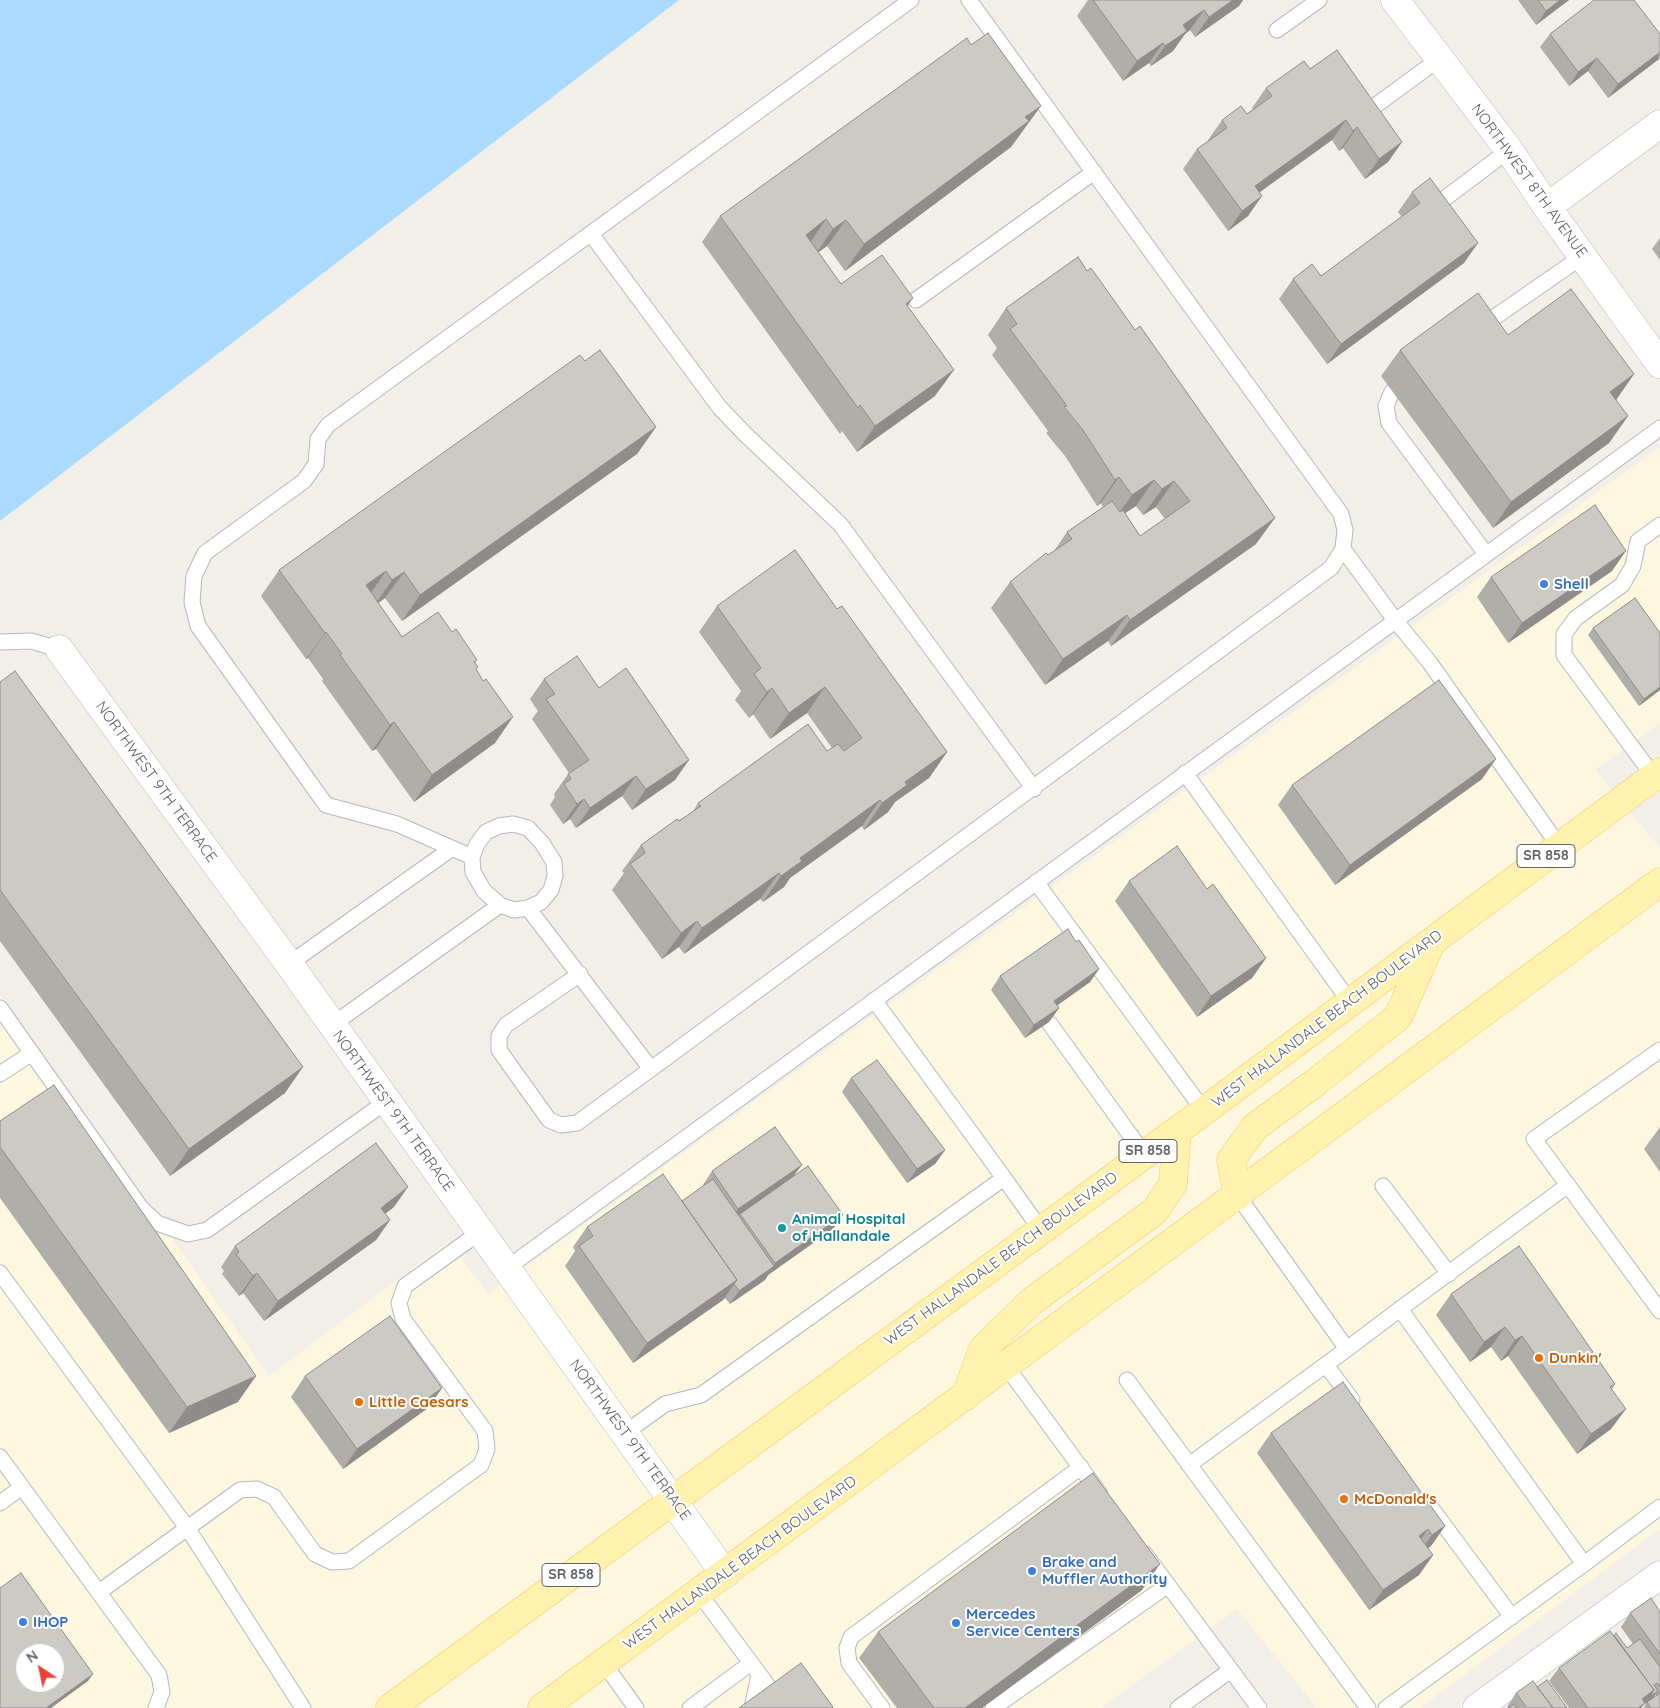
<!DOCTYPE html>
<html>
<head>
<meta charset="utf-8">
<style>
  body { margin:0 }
  #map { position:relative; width:1660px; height:1708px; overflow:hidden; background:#f1efe8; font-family:Quicksand,sans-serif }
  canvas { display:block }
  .north { position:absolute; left:15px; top:1643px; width:50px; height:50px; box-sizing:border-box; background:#fff; border:1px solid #bfc1c3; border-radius:50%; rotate:326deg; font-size:14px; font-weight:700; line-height:20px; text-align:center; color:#5f6368 }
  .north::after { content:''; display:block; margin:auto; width:18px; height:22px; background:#ea4335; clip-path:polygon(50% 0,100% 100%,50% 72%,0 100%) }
</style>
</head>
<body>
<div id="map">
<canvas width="1660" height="1708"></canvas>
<div class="north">N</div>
</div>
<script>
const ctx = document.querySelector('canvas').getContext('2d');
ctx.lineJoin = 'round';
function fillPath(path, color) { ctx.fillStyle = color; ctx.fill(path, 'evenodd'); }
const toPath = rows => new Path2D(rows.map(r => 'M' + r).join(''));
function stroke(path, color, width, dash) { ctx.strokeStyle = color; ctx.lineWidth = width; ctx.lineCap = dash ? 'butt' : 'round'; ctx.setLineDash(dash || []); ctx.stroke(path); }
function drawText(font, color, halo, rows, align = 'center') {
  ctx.font = font + ' Quicksand,sans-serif'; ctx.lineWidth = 4; ctx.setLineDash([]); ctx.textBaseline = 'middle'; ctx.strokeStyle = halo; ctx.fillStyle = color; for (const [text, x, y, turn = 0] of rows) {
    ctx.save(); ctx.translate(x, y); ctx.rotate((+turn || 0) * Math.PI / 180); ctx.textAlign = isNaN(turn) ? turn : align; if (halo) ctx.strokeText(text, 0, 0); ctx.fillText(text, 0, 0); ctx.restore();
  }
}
fillPath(toPath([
  [1660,447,1660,723,1595,770,1660,848,1660,1529,1420,1708,1317,1708,1237,1609,1101,1708,0,1708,0,995,269,1376,449,1241,488,1294],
  [25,1653,55,1653,55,1683,25,1683]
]), '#fef7e0');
fillPath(toPath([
  [0,0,679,0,0,521]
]), '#aadaff');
const lane = toPath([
  [1277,30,1319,0],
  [1364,114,1439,59],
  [1431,209,1509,150],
  [591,234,720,408,745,434,840,524,1034,789],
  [916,300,1094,172],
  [1479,328,1583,256],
  [1392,392,1386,406,1389,423,1486,554],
  [1343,549,1395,620,1430,663,1559,846],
  [0,642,31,641,59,649],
  [1185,773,1350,1002],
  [1654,777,1564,655,1564,634,1576,618,1622,585,1633,566,1638,541,1660,525],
  [513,824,528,828,542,843,554,862,555,876,551,890,541,902,528,908,514,910,500,905,484,891,473,872,472,857,477,844,486,832,499,826,513,824],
  [472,857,397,824,326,805,198,626,192,602,194,576,205,553,304,481,316,464,318,439,328,425,911,0],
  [1036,882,1204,1111],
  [528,908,651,1069,1331,568,1343,549,1345,530,1341,514,969,0],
  [289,964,451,849],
  [580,974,506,1025,499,1036,499,1050,549,1120,561,1125,577,1123,651,1069],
  [874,1000,1004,1178],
  [0,1008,141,1208,157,1223,188,1234,207,1230,387,1101],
  [1050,1024,1144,1154],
  [332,1025,500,905],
  [1660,1050,1534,1139,1660,1311],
  [0,1074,32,1053],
  [1383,1186,1449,1274],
  [507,1268,1660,428],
  [0,1273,188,1529,303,1708],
  [1347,1349,1400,1309],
  [1326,1365,1352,1400],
  [1006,1366,1100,1494],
  [1127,1380,1368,1708],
  [625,1433,665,1404,701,1395,1004,1178,1041,1230],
  [0,1457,159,1675,162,1692,156,1708],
  [1189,1465,1347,1349,1238,1196],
  [0,1503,22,1487],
  [1432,1509,1512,1617],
  [1145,1554,1259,1708],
  [1584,1564,1660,1507],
  [99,1592,240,1490,257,1489,274,1497,315,1554,332,1562,349,1561,481,1465,487,1449,485,1431,403,1319,399,1303,405,1286,480,1232],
  [603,1662,636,1708],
  [751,1663,773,1693],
  [690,1708,751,1663,699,1593],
  [752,1708,759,1675],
  [882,1708,849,1663,847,1648,851,1637,1081,1467],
  [993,1708,1168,1585],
  [1178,1708,1231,1670],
  [1386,1708,1584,1564,1400,1309,1568,1185]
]);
const street = toPath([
  [1547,207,1660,124],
  [59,649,289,964,725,1574],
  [1477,1708,1660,1575]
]);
const secondary = toPath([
  [1395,0,1509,150,1547,207,1660,364]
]);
const primary = toPath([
  [1238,1196,1231,1160,1255,1127,1316,1082,1398,1017,1431,943],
  [965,1397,983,1349,1032,1301,1155,1211,1173,1184,1177,1131],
  [390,1708,1204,1111,1660,772],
  [542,1708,1660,882]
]);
stroke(lane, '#b5b8bc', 17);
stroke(street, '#b5b8bc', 29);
stroke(secondary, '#b6babf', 29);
stroke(primary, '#f2c960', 29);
stroke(lane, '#fff', 15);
stroke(street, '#fff', 28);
stroke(secondary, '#fff', 28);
stroke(primary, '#fff2af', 28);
fillPath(toPath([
  [1088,0,1243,0,1239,6,1195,37,1190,30,1185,34,1173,51,1151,66,1149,63,1123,81,1077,16],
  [1518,0,1569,0,1536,25],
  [1550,34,1659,59,1608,98,1588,71,1569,86,1540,47],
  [1310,69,1402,142,1388,162,1365,179,1343,148,1339,151,1332,140,1259,193,1248,216,1228,231,1183,169,1197,149,1208,141,1208,140,1222,120,1247,114,1253,109,1252,108,1266,88],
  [1022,132,1011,147,845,271,827,246,818,252,841,284,907,306,935,396,857,452,842,431,840,434,702,242,720,216],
  [1412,192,1464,263,1327,364,1279,299,1293,279,1321,276,1402,217,1398,212],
  [1660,238,1660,260,1652,249],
  [1006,308,1256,544,1111,646,1108,641,1045,685,991,608,1010,582,1054,551,1067,532,1103,507,1101,503,1097,506,1065,456,1046,433,1048,431,992,355,997,348,988,335],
  [1136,506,1143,515,1156,507,1165,519,1140,536,1125,513],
  [1508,335,1634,374,1616,400,1628,416,1609,443,1493,528,1381,376,1400,350],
  [585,361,656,427,637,454,402,621,385,598,378,603,402,637,452,632,477,660,475,663,476,670,495,743,414,802,376,749,372,751,322,681,323,679,308,658,306,659,261,596,279,570],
  [1612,571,1508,643,1477,597,1491,577],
  [717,606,837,609,947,752,929,778,895,802,888,812,864,830,862,826,790,878,784,887,763,902,760,899,684,954,679,947,662,959,612,890,624,873,622,871,641,845,679,821,692,813,698,803,827,751,832,748,807,713,770,739,753,714,749,718,735,700,741,691,699,632],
  [1593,628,1660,633,1660,690,1639,706,1588,635],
  [544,679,599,688,675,780,632,810,622,796,576,828,570,819,563,824,550,805,555,797,554,794,568,774,569,773,532,719,538,711,530,699],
  [0,682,285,1093,170,1176,0,941],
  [1482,779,1335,885,1278,805,1292,785],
  [1129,881,1207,889,1266,958,1252,978,1197,1017,1115,901],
  [1076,942,1099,969,1090,982,1057,1005,1059,1008,1049,1022,1025,1038,991,990,1000,976],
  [851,1078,945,1150,935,1164,907,1183,842,1092],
  [0,1121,238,1402,169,1433,0,1198],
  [1660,1127,1660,1172,1644,1149],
  [712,1171,794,1176,833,1229,768,1275,765,1280,730,1304,725,1298,723,1300,633,1363,565,1266,575,1251,573,1247,587,1227,682,1201,704,1186,703,1185],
  [394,1207,385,1214,390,1220,376,1240,264,1321,243,1293,239,1296,222,1274,224,1271,221,1267,235,1246],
  [1451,1294,1593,1352,1588,1358,1593,1365,1615,1384,1612,1389,1611,1429,1577,1454,1508,1356,1501,1361,1491,1347,1470,1362,1436,1315],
  [305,1376,442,1388,428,1408,343,1469,291,1397],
  [1271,1433,1445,1526,1431,1546,1428,1548,1433,1555,1419,1575,1369,1610,1257,1453],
  [1142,1590,982,1708,897,1708,859,1658,878,1632],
  [1660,1612,1660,1708,1643,1708,1647,1702,1657,1696,1655,1694,1653,1698,1643,1705,1641,1708,1569,1708,1549,1681,1559,1668,1614,1635,1627,1648,1633,1644,1621,1627,1630,1613],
  [1537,1687,1567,1708,1508,1708,1507,1707,1516,1693]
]), '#afaea9');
fillPath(toPath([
  [1233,0,1243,0,1239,6,1195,37,1209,17],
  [1560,0,1569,0,1536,25,1546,11],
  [1204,10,1190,30,1185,34,1173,51,1151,66,1165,46,1183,25],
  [1163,43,1149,63,1123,81,1137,61],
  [1660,52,1659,59,1608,98,1618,84],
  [1597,58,1588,71,1569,86,1578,72],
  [1041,106,1011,147,845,271,864,244,1025,117],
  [1346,120,1332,140,1240,206,1255,186],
  [1357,127,1343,148,1339,151,1353,131],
  [1402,142,1388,162,1365,179,1379,159],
  [1262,196,1248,216,1228,231,1242,211],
  [826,219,808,246,806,235],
  [846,220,827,246,815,255,833,229],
  [1478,243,1464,263,1327,364,1341,344],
  [913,298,895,324,906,304],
  [954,370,935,396,857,452,875,426],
  [1634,374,1616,400,1610,392],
  [1628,416,1609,443,1493,528,1511,502],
  [656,427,637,454,402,621,420,595],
  [1119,477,1101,503,1097,506,1115,480],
  [1154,480,1136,506,1113,521,1132,495],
  [1174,481,1156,507,1143,515,1162,489],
  [1275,518,1256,544,1111,646,1130,620],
  [1626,551,1612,571,1508,643,1522,623],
  [386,571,368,597,366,585],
  [404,572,385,598,374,606,392,580],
  [1127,615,1108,641,1045,685,1063,659],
  [326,632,308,658,306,659,325,633],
  [825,687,807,713,770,739,789,713],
  [1660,687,1660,690,1639,706,1644,699],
  [772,688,753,714,749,718,767,692],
  [513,717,495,743,414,802,432,775],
  [394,722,376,749,372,751,390,725],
  [947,752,929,778,895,802,888,812,864,830,882,803,905,782],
  [1496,759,1482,779,1335,885,1350,865],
  [689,760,675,780,632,810,646,789],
  [636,776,622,796,576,828,590,808],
  [584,799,570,819,563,824,577,804],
  [880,800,862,826,790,878,784,887,763,902,781,876,800,858],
  [779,873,760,899,684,954,702,928],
  [697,921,679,947,662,959,681,933],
  [1266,958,1252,978,1197,1017,1211,996],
  [1099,969,1090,982,1044,1015,1054,1001],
  [1059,1008,1049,1022,1025,1038,1034,1025],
  [303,1067,285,1093,170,1176,189,1149],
  [945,1150,935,1164,907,1183,917,1169],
  [802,1165,792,1178,740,1214,729,1222,738,1209],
  [408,1187,394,1207,367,1228,381,1208],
  [843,1215,833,1229,768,1275,765,1280,730,1304,739,1291,772,1268,775,1263],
  [390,1220,376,1240,264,1321,278,1301],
  [257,1273,243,1293,239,1296,253,1276],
  [737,1280,723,1300,633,1363,647,1343],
  [1505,1327,1491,1347,1470,1362,1484,1342],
  [1522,1336,1508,1356,1501,1361,1515,1340],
  [1593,1352,1579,1372,1586,1356],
  [256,1376,238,1402,169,1433,187,1407],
  [442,1388,428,1408,343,1469,357,1449],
  [1626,1409,1611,1429,1577,1454,1591,1434],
  [1445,1526,1431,1546,1418,1555,1432,1535],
  [1428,1529,1414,1549,1419,1536],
  [1433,1555,1419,1575,1369,1610,1383,1590],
  [1160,1564,1142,1590,982,1708,965,1708],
  [93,1674,88,1681,51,1708,46,1708],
  [1654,1690,1658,1691,1653,1698,1643,1705,1641,1708,1636,1708,1642,1699]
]), '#8f8d8a');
const building = toPath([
  [1093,0,1233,0,1209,17,1204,10,1183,25,1187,31,1165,46,1163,43,1137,61,1093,0],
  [1538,0,1560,0,1546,11,1538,0],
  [1594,0,1634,0,1660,34,1660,52,1618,84,1597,58,1578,72,1550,34,1594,0],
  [988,33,1041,106,1025,117,1029,121,864,244,846,220,833,229,826,219,806,235,841,284,882,255,913,298,906,304,954,370,875,426,860,405,858,408,720,216,967,38,971,45,988,33],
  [1337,50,1402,142,1379,159,1357,127,1353,131,1346,120,1255,186,1262,196,1242,211,1197,149,1227,128,1222,120,1241,106,1247,114,1272,96,1266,88,1304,61,1310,69,1337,50],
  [1430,178,1478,243,1341,344,1293,279,1312,264,1321,276,1420,203,1412,192,1430,178],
  [1078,257,1087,271,1091,268,1135,330,1140,326,1275,518,1130,620,1127,615,1063,659,1010,582,1046,553,1048,555,1072,539,1067,532,1112,501,1120,512,1123,510,1140,536,1190,501,1174,481,1162,489,1154,480,1132,495,1119,477,1115,480,1083,430,1064,407,1067,406,1010,329,1017,324,1006,308,1078,257],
  [1571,289,1634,374,1610,392,1628,416,1511,502,1400,350,1478,293,1508,335,1571,289],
  [600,350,656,427,420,595,404,572,392,580,386,571,366,585,402,637,438,612,452,632,456,629,477,660,474,662,478,667,476,669,483,681,486,679,513,717,432,775,394,722,390,725,340,655,342,654,326,632,325,633,279,570,580,355,585,361,600,350],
  [1595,505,1626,551,1522,623,1491,577,1595,505],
  [795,550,837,609,842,606,947,752,905,782,907,785,882,803,880,800,800,858,802,861,781,876,779,873,702,928,697,921,681,933,630,864,645,853,641,845,677,819,679,821,701,806,698,803,808,724,827,751,838,744,844,751,862,738,825,687,789,713,772,688,767,692,754,674,761,668,717,606,795,550],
  [1635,598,1660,633,1660,687,1644,699,1593,628,1635,598],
  [577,656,599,688,626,668,689,760,646,789,636,776,590,808,584,799,577,804,564,784,571,779,568,774,589,760,546,699,555,694,544,679,577,656],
  [15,671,303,1067,189,1149,0,890,0,682,15,671],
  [1439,680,1496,759,1350,865,1292,785,1439,680],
  [1177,846,1207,889,1213,884,1266,958,1211,996,1129,881,1177,846],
  [1068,929,1076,942,1079,940,1099,969,1054,1001,1059,1008,1034,1025,1000,976,1068,929],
  [877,1060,945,1150,917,1169,851,1078,877,1060],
  [54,1085,256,1376,187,1407,0,1147,0,1121,54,1085],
  [775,1127,802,1165,738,1209,712,1171,775,1127],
  [376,1143,408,1187,381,1208,390,1220,278,1301,257,1273,253,1276,236,1254,239,1252,235,1246,376,1143],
  [808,1166,843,1215,775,1263,740,1214,808,1166],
  [663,1174,737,1280,647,1343,579,1246,593,1236,587,1227,663,1174],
  [713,1179,774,1266,739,1291,734,1284,737,1280,682,1201,713,1179],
  [1519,1246,1593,1352,1586,1356,1593,1365,1599,1361,1615,1384,1610,1387,1626,1409,1591,1434,1522,1336,1515,1340,1505,1327,1484,1342,1451,1294,1519,1246],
  [390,1316,442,1388,357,1449,305,1376,390,1316],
  [1343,1382,1445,1526,1432,1535,1428,1529,1419,1536,1433,1555,1383,1590,1271,1433,1343,1382],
  [1093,1473,1160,1564,965,1708,934,1708,878,1632,1093,1473],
  [21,1573,93,1674,46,1708,0,1708,0,1588,21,1573],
  [25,1653,55,1653,55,1683,25,1683,25,1653],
  [1651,1598,1660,1612,1660,1654,1630,1613,1651,1598],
  [1610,1631,1654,1690,1642,1699,1645,1703,1638,1708,1588,1708,1559,1668,1610,1631],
  [1616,1633,1627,1648,1640,1639,1660,1667,1660,1687,1657,1683,1654,1685,1658,1691,1650,1697,1654,1690,1614,1635,1616,1633],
  [801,1663,833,1707,832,1708,739,1708,801,1663],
  [1547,1680,1567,1708,1553,1708,1537,1687,1547,1680],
  [1533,1681,1553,1708,1527,1708,1516,1693,1533,1681],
  [1660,1693,1660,1708,1651,1708,1647,1702,1660,1693],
  [1514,1704,1517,1708,1508,1708,1514,1704]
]);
fillPath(building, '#cccac5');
stroke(building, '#8f8d8a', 1);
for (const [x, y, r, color] of [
  [1544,584,5,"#3f7fe0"],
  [782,1228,5,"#0f9aa8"],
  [1539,1358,5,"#e8710a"],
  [359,1402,5,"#e8710a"],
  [1344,1499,5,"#e8710a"],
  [1032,1571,5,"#3f7fe0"],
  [23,1622,5,"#3f7fe0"],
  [956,1623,5,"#3f7fe0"]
]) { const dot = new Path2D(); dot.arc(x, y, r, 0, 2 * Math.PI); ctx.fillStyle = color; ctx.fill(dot); stroke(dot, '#fff', 2); }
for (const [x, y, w] of [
  [1546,856,58],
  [1148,1151,58],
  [571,1575,58]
]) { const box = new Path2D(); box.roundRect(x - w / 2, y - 11.5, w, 23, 4); ctx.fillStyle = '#fff'; ctx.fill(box); stroke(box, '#5f6368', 1); }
drawText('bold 14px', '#5f6368', null, [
  ["SR 858",1546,856],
  ["SR 858",1148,1151],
  ["SR 858",571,1575]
]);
drawText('15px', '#5f6368', '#fff', [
  ["NORTHWEST 8TH AVENUE",1529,181,54],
  ["NORTHWEST 9TH TERRACE",156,782,54],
  ["WEST HALLANDALE BEACH BOULEVARD",1327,1019,-37],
  ["NORTHWEST 9TH TERRACE",393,1111,54],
  ["WEST HALLANDALE BEACH BOULEVARD",1001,1259,-36],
  ["NORTHWEST 9TH TERRACE",630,1440,54],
  ["WEST HALLANDALE BEACH BOULEVARD",740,1563,-36]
]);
drawText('bold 15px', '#366cbe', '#fff', [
  ["Shell",1554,584],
  ["Brake and",1042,1562],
  ["Muffler Authority",1042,1579],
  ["Mercedes",966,1614],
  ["Service Centers",966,1631],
  ["IHOP",33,1622]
], 'left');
drawText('bold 15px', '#0d838f', '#fff', [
  ["Animal Hospital",792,1219],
  ["of Hallandale",792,1236]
], 'left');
drawText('bold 15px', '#c56008', '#fff', [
  ["Dunkin'",1549,1358],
  ["Little Caesars",369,1402],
  ["McDonald's",1354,1499]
], 'left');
</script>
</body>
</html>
